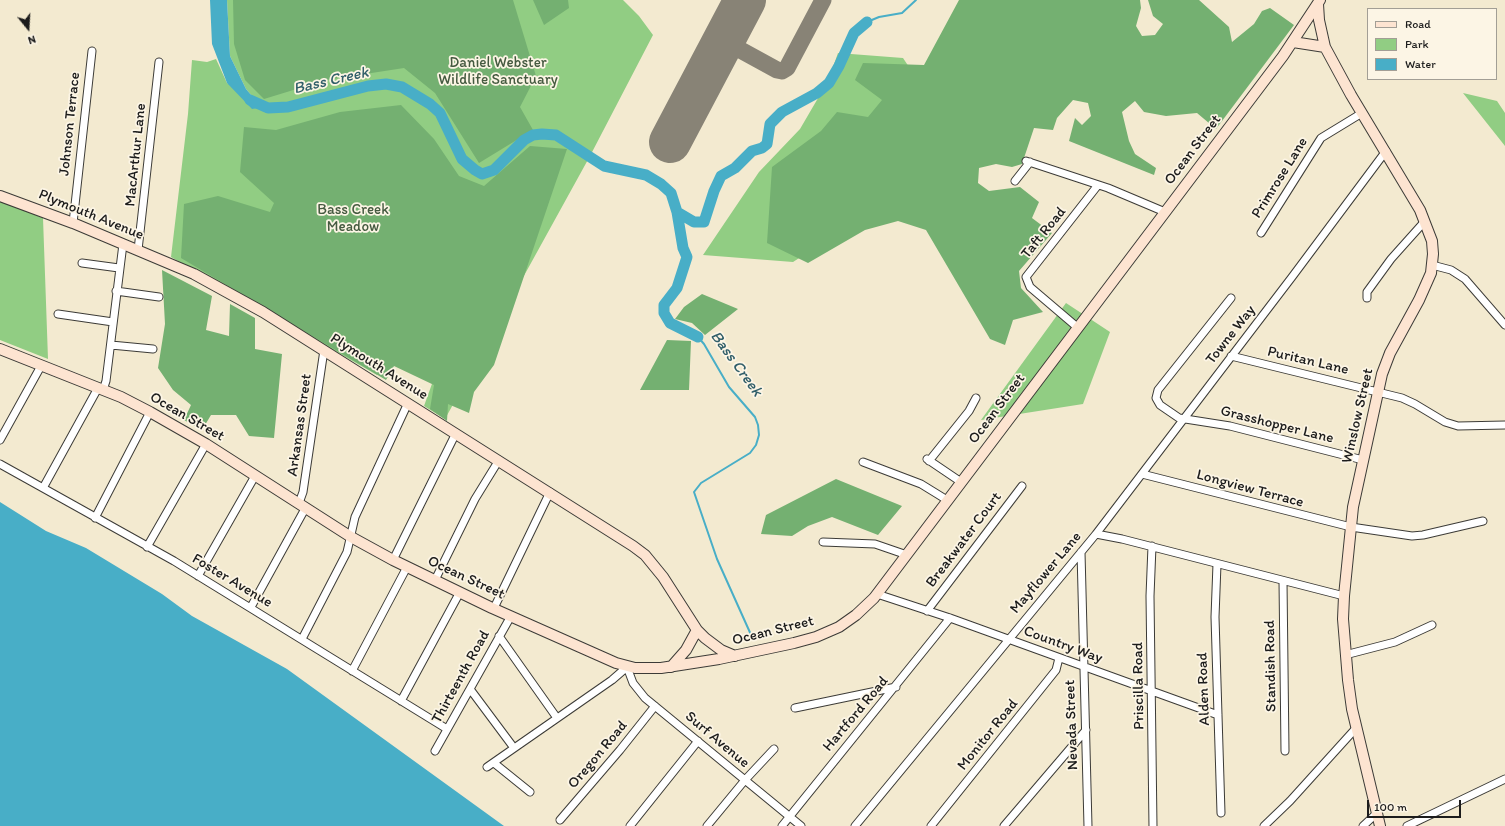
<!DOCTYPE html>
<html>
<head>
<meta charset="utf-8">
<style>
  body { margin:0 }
  #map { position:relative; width:1505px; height:826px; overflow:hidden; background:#f3ead0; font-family:Itim,sans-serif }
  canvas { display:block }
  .legend { position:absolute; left:1367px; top:8px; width:130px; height:72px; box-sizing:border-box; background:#fcf5e5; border:1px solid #a29e95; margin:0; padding:5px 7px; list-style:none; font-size:12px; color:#1c1c1c }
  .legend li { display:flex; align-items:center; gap:8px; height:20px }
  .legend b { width:20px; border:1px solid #a29e95 }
  .north { position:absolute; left:8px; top:8px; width:40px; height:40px; -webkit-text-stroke:3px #fcf5e5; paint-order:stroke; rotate:162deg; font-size:11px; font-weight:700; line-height:16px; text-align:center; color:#1c1c1c }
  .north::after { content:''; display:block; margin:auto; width:14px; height:18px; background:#1c1c1c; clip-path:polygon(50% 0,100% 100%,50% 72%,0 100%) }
  .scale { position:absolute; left:1367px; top:800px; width:94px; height:18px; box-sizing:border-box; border:2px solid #1c1c1c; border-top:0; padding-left:5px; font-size:12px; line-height:14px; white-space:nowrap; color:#1c1c1c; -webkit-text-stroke:3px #fcf5e5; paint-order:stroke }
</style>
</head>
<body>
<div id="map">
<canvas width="1505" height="826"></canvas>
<ul class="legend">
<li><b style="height:5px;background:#fde4d1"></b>Road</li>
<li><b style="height:11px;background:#91cd83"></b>Park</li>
<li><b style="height:11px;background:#48aec7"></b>Water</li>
</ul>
<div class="north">N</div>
<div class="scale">100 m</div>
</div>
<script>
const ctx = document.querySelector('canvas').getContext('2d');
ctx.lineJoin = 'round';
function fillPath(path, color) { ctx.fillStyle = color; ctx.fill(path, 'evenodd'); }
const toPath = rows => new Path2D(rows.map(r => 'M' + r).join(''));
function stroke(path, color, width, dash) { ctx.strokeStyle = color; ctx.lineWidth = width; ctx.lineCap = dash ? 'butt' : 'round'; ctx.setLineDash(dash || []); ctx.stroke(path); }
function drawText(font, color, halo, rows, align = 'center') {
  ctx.font = font + ' Itim,sans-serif'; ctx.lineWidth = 3.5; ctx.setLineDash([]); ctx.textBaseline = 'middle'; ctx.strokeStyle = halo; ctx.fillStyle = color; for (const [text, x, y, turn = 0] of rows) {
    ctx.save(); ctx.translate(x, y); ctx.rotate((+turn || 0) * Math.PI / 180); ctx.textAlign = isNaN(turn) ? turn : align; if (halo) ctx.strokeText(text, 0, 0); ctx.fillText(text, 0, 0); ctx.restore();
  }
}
fillPath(toPath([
  [227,0,623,0,639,16,653,35,590,156,445,419,424,406,433,381,399,336,381,364,377,375,171,257,188,114,192,60,207,62,216,59,227,83,263,103,252,96,246,89,230,56],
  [838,53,903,58,965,151,793,262,703,255,759,172,800,129,828,81],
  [1463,93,1497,101,1505,113,1505,146],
  [0,201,43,218,48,359,0,340],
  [1066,303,1110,332,1083,404,981,420]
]), '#91cd83');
fillPath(toPath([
  [233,0,513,0,536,76,520,107,533,130,479,163,435,93,404,68,326,80,264,99,245,80,234,44],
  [533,0,568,0,569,8,544,25],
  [959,0,1140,0,1141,8,1136,26,1142,36,1155,35,1163,24,1153,16,1148,0,1199,0,1229,27,1232,42,1254,24,1262,11,1270,8,1294,25,1216,129,1197,113,1166,116,1144,112,1135,101,1122,112,1129,141,1135,154,1156,168,1154,175,1069,141,1075,118,1082,125,1091,116,1088,103,1073,100,1057,118,1053,130,1034,128,1022,164,1012,167,996,164,979,168,978,183,989,191,1020,187,1039,202,1032,218,1052,233,1019,271,1021,288,1043,312,1013,320,1005,345,990,339,926,230,898,221,865,230,808,263,767,243,772,167,821,131,837,112,868,117,882,100,855,80,863,63,924,65],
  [401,105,434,139,459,176,484,186,530,146,567,149,494,365,474,392,469,413,448,404,447,421,430,409,434,385,394,366,386,380,181,258,184,204,218,196,270,212,274,203,240,172,244,127,276,130,340,112],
  [162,270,212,296,206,330,229,336,230,304,255,318,255,349,282,354,274,438,249,436,236,415,211,415,202,430,184,420,191,405,173,390,158,368,165,324],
  [702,294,738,309,705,335,692,323,675,319,684,307],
  [667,340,691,341,689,390,640,390],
  [836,479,902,506,878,535,832,517,808,526,792,536,761,534,766,515]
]), '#74b071');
fillPath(toPath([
  [210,0,227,0,230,56,246,89,252,96,263,103,258,108,252,109,227,83,212,44],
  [0,502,46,531,86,548,162,594,192,616,287,669,504,826,0,826]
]), '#48aec7');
stroke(toPath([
  [867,22,879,17,902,13,916,0],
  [698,337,704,344,729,387,755,417,758,425,759,435,756,445,750,453,701,483,694,492,717,559,752,637]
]), '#48aec7', 2);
stroke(toPath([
  [250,100,268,108,288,107,368,86,386,84,402,87,430,104,440,113,462,159,475,170,482,174,494,170,524,140,533,135,542,134,556,135,604,166,646,175,661,184,671,193,677,212,683,248,687,257,677,288,664,305,664,313,670,323,698,337],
  [677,212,694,222,704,222,714,191,721,176,735,168,752,151,762,148,767,144,770,124,782,112,817,93,829,83,839,66,854,33,867,22]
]), '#48aec7', 11);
stroke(toPath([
  [729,30,729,37,735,47,777,70,782,71,787,68,823,0]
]), '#888376', 17);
stroke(toPath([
  [670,142,745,0]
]), '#888376', 42);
const street = toPath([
  [1026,161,1108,188,1165,212],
  [1015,181,1030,162],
  [73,223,92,51],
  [1261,233,1321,138,1362,113],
  [138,250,159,62],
  [82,263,119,268],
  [1432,265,1451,270,1465,279,1505,325],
  [116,291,159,297],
  [1231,298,1158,390,1156,398,1160,405,1179,418,1230,426,1363,460],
  [1367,298,1367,292,1391,259,1425,221],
  [58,314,113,322],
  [1077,327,1030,287,1026,277,1098,185],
  [111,345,153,349],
  [1231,356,1402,398,1415,404,1445,422,1458,426,1505,425],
  [103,390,106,381,123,244],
  [0,440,41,366],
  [927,459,961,482],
  [929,461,969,411,976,398],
  [863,462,921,484,947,500],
  [0,464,174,561,447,729],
  [1142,474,1351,527,1412,536,1423,535,1483,521],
  [43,488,98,388],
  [299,503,303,492,324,350],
  [95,518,150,412],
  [1096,534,1292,277,1386,151],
  [823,542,875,544,907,555],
  [1152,546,1150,596,1153,826],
  [147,547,206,444],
  [1081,552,1088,826],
  [393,560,456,433],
  [1217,564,1215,617,1221,813],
  [198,576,255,476],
  [435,580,475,499,499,460],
  [1283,581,1285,751],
  [877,594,950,618,1218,715],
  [251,607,306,507],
  [494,608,550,492],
  [927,611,1022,486],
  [499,636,557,718],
  [302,639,347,552,355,517,408,403],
  [1345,655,1395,642,1432,625],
  [352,671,407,567],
  [470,689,514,748],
  [401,701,460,592],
  [795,708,896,687],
  [435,751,511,616],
  [494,763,530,792],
  [487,767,612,680,627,667,633,683,645,698,801,826],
  [560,820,620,750,655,706],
  [630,826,698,741],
  [707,826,745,780,774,749],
  [782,826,950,618],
  [855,826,1096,534,1122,539,1344,596],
  [931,826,1056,670,1059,658],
  [1004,826,1086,730],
  [1264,826,1290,801,1357,727],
  [1363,826,1377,813],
  [1407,826,1505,779]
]);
const secondary = toPath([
  [1318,4,1319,20,1325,47],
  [1293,42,1325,47,1351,95,1420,210,1432,241,1433,254,1431,273,1419,300,1390,353,1382,374,1353,507,1344,596,1343,619,1348,680,1352,709,1380,826],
  [0,196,73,223,194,274,263,312,633,546,645,555,663,577,697,630,705,638,721,650,735,656],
  [0,349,121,397,150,412,206,444,351,537,393,560,492,608,616,663,635,668,661,668,719,659,794,643,816,637,839,627,856,615,874,598,1283,56,1320,0],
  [671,667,686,650,697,630]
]);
stroke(street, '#3c3b37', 9);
stroke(secondary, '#3c3b37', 12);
stroke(street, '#fff', 7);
stroke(secondary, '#fde4d1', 10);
drawText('15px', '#455a40', '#fcf5e5', [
  ["Daniel Webster",498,63],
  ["Wildlife Sanctuary",498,80],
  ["Bass Creek",353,210],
  ["Meadow",353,227]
]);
drawText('15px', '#1c1c1c', '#fcf5e5', [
  ["Johnson Terrace",70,124,-84],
  ["Ocean Street",1193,150,-53],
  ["MacArthur Lane",136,155,-84],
  ["Primrose Lane",1280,178,-58],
  ["Plymouth Avenue",91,215,22],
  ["Taft Road",1044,233,-51],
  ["Towne Way",1231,335,-52],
  ["Puritan Lane",1308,361,13],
  ["Plymouth Avenue",379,367,32],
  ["Ocean Street",997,409,-53],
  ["Winslow Street",1358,416,-77],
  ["Ocean Street",187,417,30],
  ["Arkansas Street",300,425,-82],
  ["Grasshopper Lane",1277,425,14],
  ["Longview Terrace",1250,489,15],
  ["Breakwater Court",964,540,-53],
  ["Mayflower Lane",1046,573,-50],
  ["Ocean Street",466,578,25],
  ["Foster Avenue",232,581,31],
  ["Ocean Street",773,631,-14],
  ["Country Way",1063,645,20],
  ["Standish Road",1271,666,-91],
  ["Thirteenth Road",461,677,-61],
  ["Priscilla Road",1139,686,-91],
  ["Alden Road",1204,689,-92],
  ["Hartford Road",856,714,-50],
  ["Nevada Street",1072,725,-92],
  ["Monitor Road",988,735,-51],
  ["Surf Avenue",717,740,40],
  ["Oregon Road",598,755,-50]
]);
drawText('italic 16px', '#305e69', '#fcf5e5', [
  ["Bass Creek",331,81,-13],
  ["Bass Creek",736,364,54]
]);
</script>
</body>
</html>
